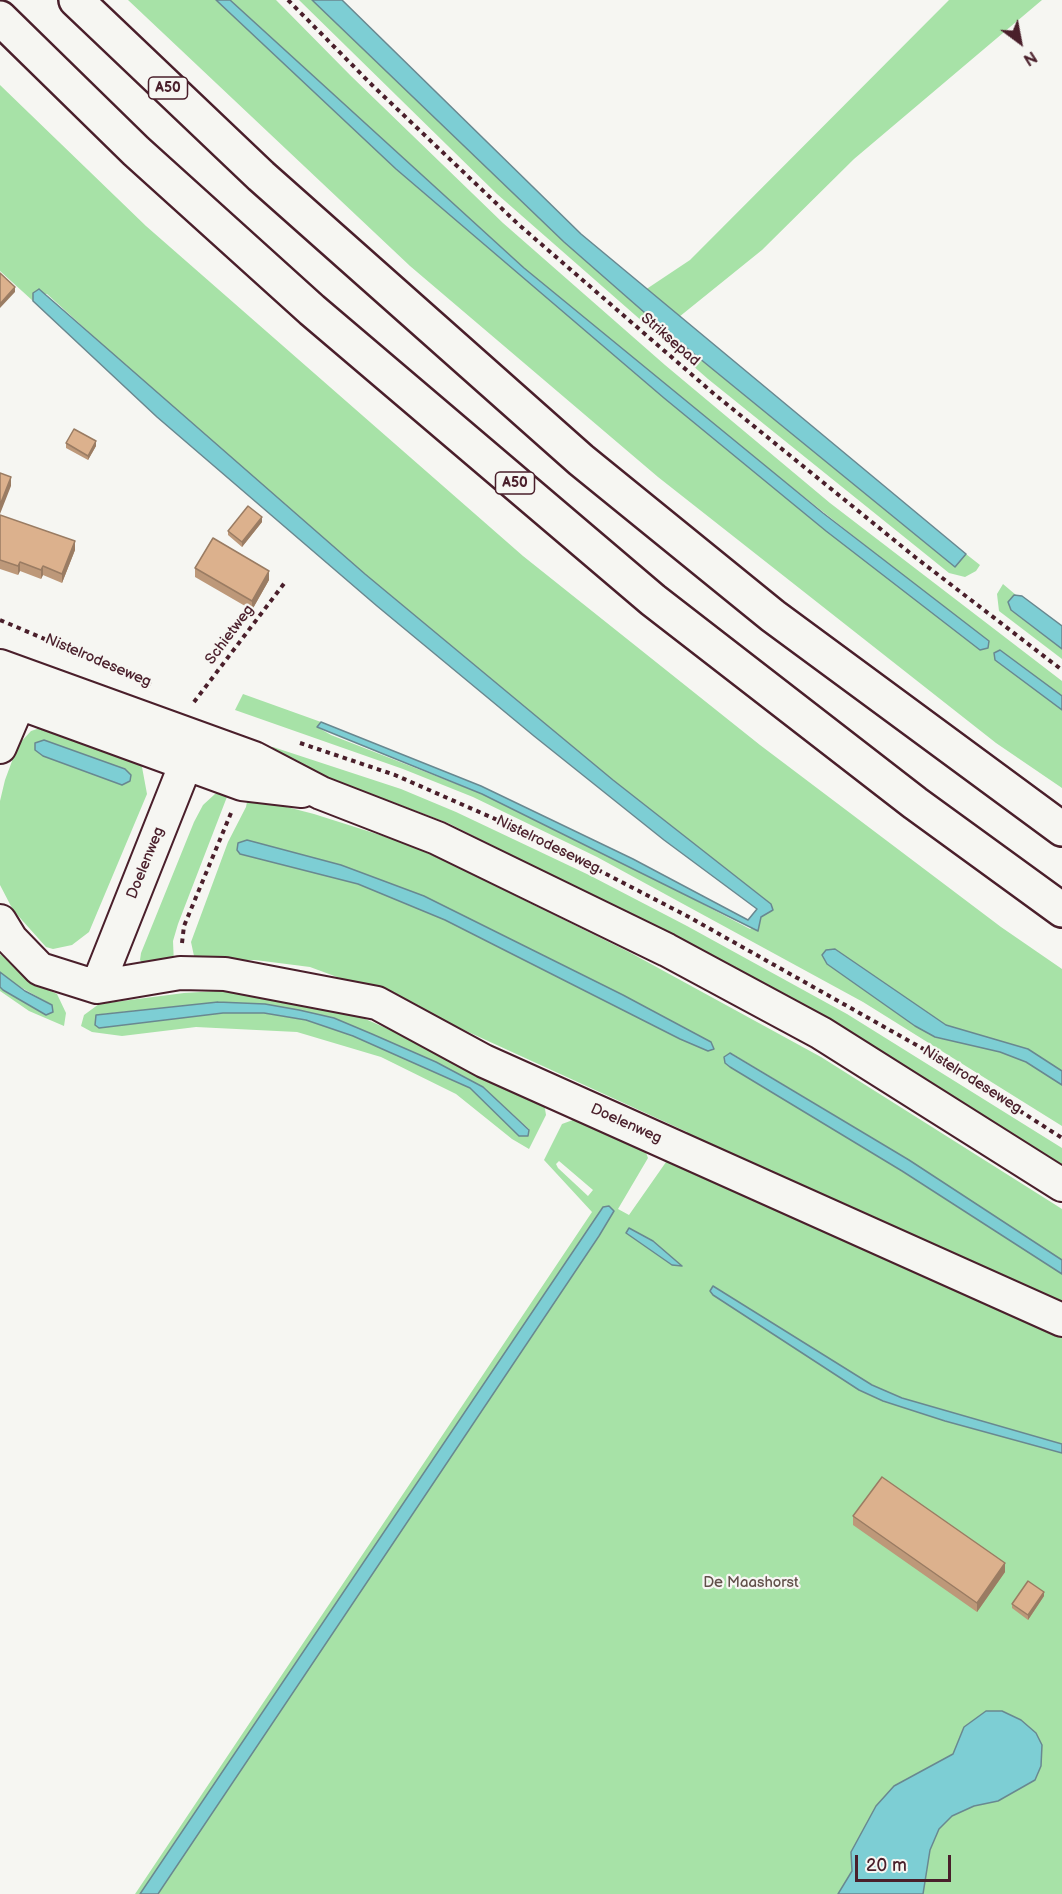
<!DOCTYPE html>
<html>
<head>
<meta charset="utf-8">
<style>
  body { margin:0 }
  #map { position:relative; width:1062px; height:1894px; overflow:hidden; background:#f6f6f2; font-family:"Balsamiq Sans",sans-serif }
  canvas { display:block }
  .north { position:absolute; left:990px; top:12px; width:60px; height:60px; -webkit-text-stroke:4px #f6f6f2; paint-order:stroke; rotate:148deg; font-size:16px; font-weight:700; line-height:24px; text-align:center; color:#4a1f2b }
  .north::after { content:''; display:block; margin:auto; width:21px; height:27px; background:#4a1f2b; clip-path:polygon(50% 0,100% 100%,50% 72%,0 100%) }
  .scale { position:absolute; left:855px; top:1855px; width:96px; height:27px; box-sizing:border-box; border:3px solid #4a1f2b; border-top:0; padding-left:8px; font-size:18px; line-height:21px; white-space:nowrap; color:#4a1f2b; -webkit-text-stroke:4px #f6f6f2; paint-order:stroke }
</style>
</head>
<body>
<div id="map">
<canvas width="1062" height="1894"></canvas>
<div class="north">N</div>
<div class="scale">20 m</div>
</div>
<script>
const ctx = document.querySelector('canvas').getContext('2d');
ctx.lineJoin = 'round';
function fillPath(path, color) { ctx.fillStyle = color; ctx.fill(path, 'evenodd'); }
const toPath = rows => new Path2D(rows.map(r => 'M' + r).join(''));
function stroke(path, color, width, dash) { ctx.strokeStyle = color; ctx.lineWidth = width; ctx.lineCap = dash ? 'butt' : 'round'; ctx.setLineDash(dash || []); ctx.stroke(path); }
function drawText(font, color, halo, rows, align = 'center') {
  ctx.font = font + ' "Balsamiq Sans",sans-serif'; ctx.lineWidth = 4.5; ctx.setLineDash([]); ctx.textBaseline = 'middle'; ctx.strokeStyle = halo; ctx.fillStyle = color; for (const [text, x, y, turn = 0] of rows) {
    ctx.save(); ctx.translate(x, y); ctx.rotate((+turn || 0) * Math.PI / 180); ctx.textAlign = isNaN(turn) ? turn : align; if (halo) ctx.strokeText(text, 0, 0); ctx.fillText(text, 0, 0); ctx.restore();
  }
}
fillPath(toPath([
  [128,0,216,0,396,169,664,398,826,531,990,644,683,401,524,268,230,0,276,0,351,76,503,223,665,365,830,503,1062,681,1062,696,1000,650,995,660,1062,710,1062,788,996,743,658,477,410,266],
  [299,0,312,0,564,242,661,327,955,567,966,554,980,565,976,571,965,577,949,573,708,379,497,194],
  [949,0,1042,0,854,159,762,250,679,317,645,290,690,260],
  [0,85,146,226,523,556,760,745,1001,927,1062,969,1062,1071,1028,1049,946,1025,835,949,935,1037,1000,1052,1026,1062,1062,1085,1062,1126,863,1002,597,857,473,797,403,769,235,710,243,694,321,722,317,727,331,735,482,794,592,846,750,929,757,924,761,917,773,910,771,904,613,780,365,574,199,432,47,294,33,293,33,301,0,271],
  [1003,584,1016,595,1011,610,1062,649,1062,659,999,611,997,594],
  [46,726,132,755,142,767,147,794,89,932,72,945,53,949,46,947,13,910,0,885,0,801,5,780,18,745,31,731],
  [273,747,401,789,456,812,589,875,687,926,847,1014,1062,1148,1062,1168,984,1116,728,964,448,823,263,753,265,748],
  [230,789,178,924,173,941,174,965,146,969,140,960,141,953,194,822,203,805,215,794],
  [248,797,314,814,402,842,445,861,629,952,821,1057,1062,1209,1062,1260,909,1160,731,1053,725,1058,1062,1274,1062,1894,158,1894,462,1438,603,1207,140,1894,135,1894,592,1212,544,1160,562,1124,581,1117,642,1142,648,1158,618,1209,629,1215,687,1132,394,998,310,967,255,960,202,961,194,956,191,942,228,842,246,807],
  [247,840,341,865,424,896,623,995,711,1042,714,1049,708,1051,680,1039,445,920,358,884,240,854],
  [559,1161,593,1190,588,1196,558,1168,556,1164],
  [0,954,38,985,57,994,66,1013,64,1026,29,1011,0,991,0,987,46,1015,52,1005,8,980,0,972],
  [234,990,338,1007,543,1097,546,1115,529,1149,512,1139,456,1094,381,1057,297,1032,196,1027,122,1036,92,1032,81,1026,84,1015,99,1004,184,993],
  [218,1002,265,1004,334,1018,436,1062,483,1087,529,1129,528,1136,519,1136,470,1088,353,1036,306,1020,264,1013,223,1013,99,1028,103,1014]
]), '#a7e2a7');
const water = toPath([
  [216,0,230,0,524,268,823,513,989,641,988,648,980,650,826,531,664,398,396,169,216,0],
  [312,0,342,0,581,234,966,554,955,567,661,327,564,242,312,0],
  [39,289,365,574,613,780,771,904,773,910,761,917,758,931,482,794,317,727,321,722,481,786,633,859,748,920,757,909,664,840,534,736,377,606,157,417,33,301,33,293,39,289],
  [1014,595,1022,596,1062,626,1062,649,1011,610,1008,602,1014,595],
  [1000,650,1062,696,1062,710,995,660,994,653,1000,650],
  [44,740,125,769,131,775,130,781,122,785,43,756,35,750,35,743,44,740],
  [247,840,341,865,424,896,623,995,711,1042,714,1049,708,1051,680,1039,445,920,358,884,240,854,237,850,238,843,247,840],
  [835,949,946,1025,1028,1049,1062,1071,1062,1085,1026,1062,1000,1052,935,1037,915,1026,827,964,822,955,826,950,835,949],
  [0,972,25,991,52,1005,53,1012,46,1015,3,990,0,987,0,972],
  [218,1002,265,1004,299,1010,334,1018,372,1034,436,1062,483,1087,529,1130,528,1136,519,1136,470,1088,353,1036,306,1020,264,1013,223,1013,99,1028,95,1025,96,1015,218,1002],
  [730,1053,909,1160,1062,1260,1062,1274,902,1171,730,1067,725,1063,724,1057,730,1053],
  [609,1206,614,1211,599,1236,158,1894,140,1894,603,1207,609,1206],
  [629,1228,653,1241,682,1266,672,1265,626,1233,629,1228],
  [713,1286,872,1385,902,1398,1062,1444,1062,1453,945,1421,883,1401,859,1390,713,1295,710,1291,713,1286],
  [986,1711,1002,1711,1021,1720,1036,1733,1042,1745,1041,1766,1035,1780,998,1801,974,1806,952,1816,939,1829,930,1850,923,1894,838,1894,852,1871,851,1852,876,1806,894,1786,953,1754,964,1727,986,1711]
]);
fillPath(water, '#7dced4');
stroke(water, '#698890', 1.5);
const minor = toPath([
  [0,666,254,758,321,793,437,838,667,950,821,1033,1062,1185],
  [0,696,242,784,302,791],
  [0,747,27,684],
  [0,921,11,939,40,969,97,987,180,973,225,974,377,1003,484,1061,1062,1320],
  [97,987,194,743]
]);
const highway = toPath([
  [76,0,261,176,581,460,773,616,1062,829],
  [0,18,136,151,312,310,653,600,915,803,1062,910]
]);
stroke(minor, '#4a1f2b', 36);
stroke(highway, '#4a1f2b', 38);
stroke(toPath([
  [288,0,372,85,518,224,713,393,915,557,1062,670],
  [0,620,151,684],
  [194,702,286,581],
  [300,743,395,775,527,833,689,917,927,1051,1062,1138],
  [182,943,184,926,231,813]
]), '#4a1f2b', 4, [4.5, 4.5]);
stroke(minor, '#f6f6f2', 32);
stroke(highway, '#f6f6f2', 33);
fillPath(toPath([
  [66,443,96,446,88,460,66,448],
  [0,515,75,550,62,583,43,575,41,579,20,571,18,575,0,569],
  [262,522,242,547,228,535,228,531],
  [195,568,269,580,252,610,195,577],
  [853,1516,1005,1572,977,1612,853,1525],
  [1044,1596,1028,1620,1012,1608,1012,1604]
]), '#bd9879');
fillPath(toPath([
  [15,287,15,292,0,308,0,304],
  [96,441,96,446,88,460,88,456],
  [11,477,11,486,0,514,0,505],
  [262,517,262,522,242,547,242,542],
  [75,541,75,550,62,583,62,574],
  [20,562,20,571,18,575,18,566],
  [43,566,43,575,41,579,41,570],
  [269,571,269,580,252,610,252,601],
  [1005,1563,1005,1572,977,1612,977,1603],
  [1044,1592,1044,1596,1028,1620,1028,1615]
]), '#9a7c63');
const building = toPath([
  [0,273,15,287,0,304,0,273],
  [74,429,96,441,88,456,66,443,74,429],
  [0,473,11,477,0,505,0,473],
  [248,506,262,517,242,542,228,531,248,506],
  [0,515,75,541,62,574,43,566,41,570,20,562,18,566,0,560,0,515],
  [213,538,269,571,252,601,195,568,213,538],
  [882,1477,1005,1563,977,1603,853,1516,882,1477],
  [1028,1581,1044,1592,1028,1615,1012,1604,1028,1581]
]);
fillPath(building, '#dcb18d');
stroke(building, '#9a7c63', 1.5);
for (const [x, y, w] of [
  [168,88,39],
  [515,483,39]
]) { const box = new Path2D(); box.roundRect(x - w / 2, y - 11, w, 22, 4.5); ctx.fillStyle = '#f6f6f2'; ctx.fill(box); stroke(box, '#4a1f2b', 1.5); }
drawText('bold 14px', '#4a1f2b', null, [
  ["A50",168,88],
  ["A50",515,483]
]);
drawText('15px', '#4a1f2b', '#f6f6f2', [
  ["Striksepad",670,340,41],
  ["Schietweg",230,635,-53],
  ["Nistelrodeseweg",98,661,23],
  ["Nistelrodeseweg",548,845,26],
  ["Doelenweg",146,863,-68],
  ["Nistelrodeseweg",972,1080,32],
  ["Doelenweg",626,1124,24]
]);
drawText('15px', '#61504a', '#f6f6f2', [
  ["De Maashorst",751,1583]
]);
</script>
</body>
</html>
